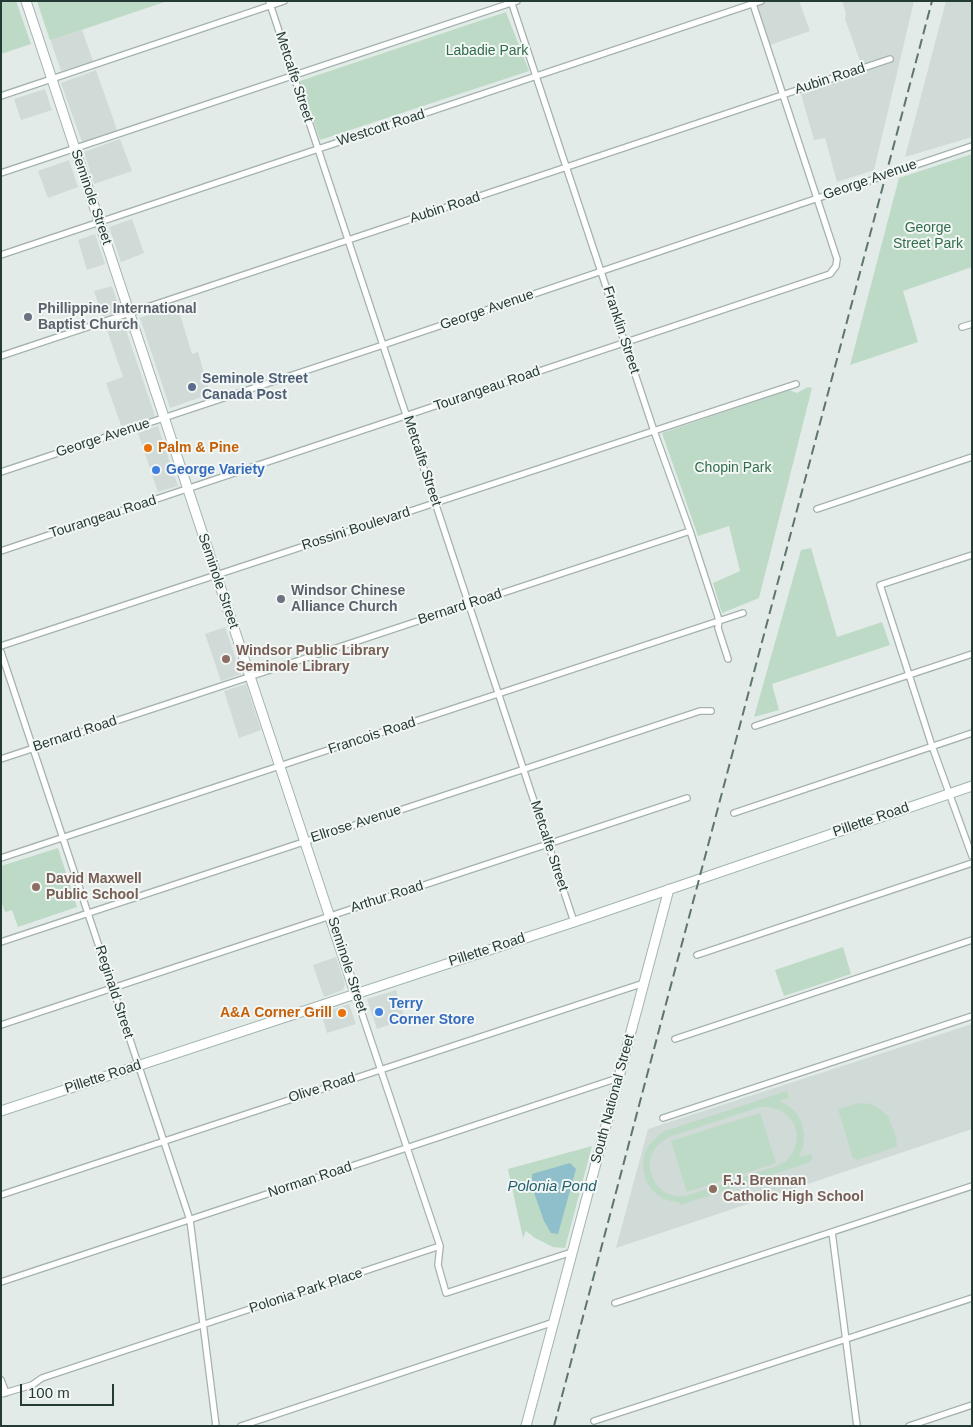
<!DOCTYPE html>
<html>
<head>
<meta charset="utf-8">
<style>
  body { margin:0 }
  #map { position:relative; width:973px; height:1427px; overflow:hidden; background:#e2ebe7; font-family:Arial,sans-serif }
  canvas { display:block }
  .frame { position:absolute; inset:0; border:2px solid #243a35; pointer-events:none }
  .scale { position:absolute; left:20px; top:1384px; width:94px; height:22px; box-sizing:border-box; border:2px solid #243a35; border-top:0; padding-left:6px; font-size:15px; line-height:18px; white-space:nowrap; color:#243a35; -webkit-text-stroke:4px #f2f7f5; paint-order:stroke }
</style>
</head>
<body>
<div id="map">
<canvas width="973" height="1427"></canvas>
<div class="frame"></div>
<div class="scale">100 m</div>
</div>
<script>
const ctx = document.querySelector('canvas').getContext('2d');
ctx.lineJoin = 'round';
function fillPath(path, color) { ctx.fillStyle = color; ctx.fill(path, 'evenodd'); }
const toPath = rows => new Path2D(rows.map(r => 'M' + r).join(''));
function stroke(path, color, width, dash) { ctx.strokeStyle = color; ctx.lineWidth = width; ctx.lineCap = dash ? 'butt' : 'round'; ctx.setLineDash(dash || []); ctx.stroke(path); }
function drawText(font, color, halo, rows, align = 'center') {
  ctx.font = font + ' Arial,sans-serif'; ctx.lineWidth = 4; ctx.setLineDash([]); ctx.textBaseline = 'middle'; ctx.strokeStyle = halo; ctx.fillStyle = color; for (const [text, x, y, turn = 0] of rows) {
    ctx.save(); ctx.translate(x, y); ctx.rotate((+turn || 0) * Math.PI / 180); ctx.textAlign = isNaN(turn) ? turn : align; if (halo) ctx.strokeText(text, 0, 0); ctx.fillText(text, 0, 0); ctx.restore();
  }
}
fillPath(toPath([
  [37,1,167,1,82,30,93,61,61,71],
  [756,1,799,1,810,31,770,45],
  [842,1,914,1,874,170,837,182,825,138,814,140,801,94,864,72,845,19,846,13],
  [946,1,972,1,972,137,905,157],
  [96,70,117,130,82,142,61,83],
  [45,89,52,110,21,120,14,99],
  [120,139,132,171,94,184,84,152],
  [69,160,78,187,48,198,38,171],
  [132,219,144,253,121,262,109,227],
  [95,234,105,264,87,270,78,240],
  [112,286,120,310,103,317,94,291],
  [177,305,192,354,198,352,210,394,170,408,140,318],
  [124,324,155,416,122,428,106,383,123,377,107,330],
  [158,426,178,486,158,492,138,433],
  [225,627,241,674,221,681,205,634],
  [246,684,261,730,239,738,224,691],
  [336,957,345,984,343,990,324,997,313,965],
  [396,990,405,1019,377,1029,367,999],
  [349,1004,356,1024,327,1033,321,1013],
  [972,1024,972,1129,616,1248,648,1129]
]), '#d0dad6');
fillPath(toPath([
  [1,1,16,1,31,44,1,54],
  [37,1,167,1,50,40],
  [506,12,529,71,320,140,300,81],
  [972,154,972,267,903,291,918,342,850,365,899,178],
  [808,387,812,388,759,598,722,613,713,583,740,571,729,526,698,536,662,433,789,390,797,393],
  [811,548,837,637,882,622,890,645,772,684,779,710,754,717,801,550],
  [58,848,77,907,18,927,12,910,5,912,1,901,1,866],
  [843,947,851,974,784,996,775,970],
  [787,1091,789,1098,779,1101,789,1106,797,1114,802,1124,804,1136,803,1147,799,1157,811,1154,813,1159,808,1163,680,1205,680,1203,663,1199,653,1191,646,1181,643,1168,644,1155,650,1144,659,1135,665,1131],
  [760,1107,770,1107,780,1110,788,1116,794,1124,797,1134,796,1144,792,1154,786,1161,777,1166,685,1196,676,1196,666,1193,658,1187,653,1179,650,1169,650,1159,654,1150,660,1143,669,1137],
  [860,1103,871,1104,880,1109,888,1116,896,1137,897,1146,858,1160,853,1158,838,1109],
  [760,1113,776,1163,687,1192,671,1141],
  [592,1146,565,1248,553,1247,535,1238,526,1231,523,1238,508,1169]
]), '#bddac6');
fillPath(toPath([
  [570,1163,576,1169,558,1234,551,1233,544,1221,532,1187,532,1174]
]), '#8fbfcb');
const street = toPath([
  [269,1,574,922],
  [511,1,654,431,690,531,719,620,718,628,728,659],
  [1,96,284,1],
  [1,173,517,1],
  [1,255,761,1],
  [962,327,972,324],
  [1,356,890,59],
  [1,472,383,345,972,146],
  [817,509,972,457],
  [1,551,830,274,836,266,837,259,752,1],
  [972,555,880,585,932,746,972,856],
  [1,646,796,384],
  [1,652,190,1220,216,1426],
  [755,726,972,654],
  [1,759,690,531],
  [734,813,972,733],
  [1,858,743,613],
  [1,942,700,711,711,711],
  [697,955,972,863],
  [355,993,440,1246,438,1265,446,1293,572,1252],
  [1,1025,687,798],
  [675,1039,972,940],
  [663,1118,972,1016],
  [1,1195,644,983],
  [832,1232,857,1426],
  [1,1282,618,1078],
  [615,1303,972,1186],
  [1,1380,6,1393],
  [1,1394,32,1385,42,1378,440,1246],
  [594,1421,972,1298],
  [241,1426,554,1322],
  [909,1426,972,1405]
]);
const secondary = toPath([
  [26,1,355,993],
  [1,1111,574,922,972,786],
  [526,1426,669,889]
]);
stroke(street, '#a5b2ae', 8);
stroke(secondary, '#a2b5af', 11);
stroke(street, '#fff', 5.5);
stroke(secondary, '#fff', 9);
stroke(toPath([
  [554,1426,932,1]
]), '#5e7570', 2, [10, 5]);
for (const [x, y, r, color] of [
  [28,317,5,"#6b7280"],
  [192,387,5,"#5c6f8a"],
  [148,448,5,"#e8710a"],
  [156,470,5,"#3f7fe0"],
  [281,599,5,"#6b7280"],
  [226,659,5,"#8d6e63"],
  [36,887,5,"#8d6e63"],
  [379,1012,5,"#3f7fe0"],
  [342,1013,5,"#e8710a"],
  [713,1189,5,"#8d6e63"]
]) { const dot = new Path2D(); dot.arc(x, y, r, 0, 2 * Math.PI); ctx.fillStyle = color; ctx.fill(dot); stroke(dot, '#f2f7f5', 2); }
drawText('14px', '#326d4b', '#f2f7f5', [
  ["Labadie Park",487,51],
  ["George",928,228],
  ["Street Park",928,244],
  ["Chopin Park",733,468]
]);
drawText('14px', '#243a35', '#f2f7f5', [
  ["Metcalfe Street",294,77,72],
  ["Aubin Road",830,79,-18],
  ["Westcott Road",381,128,-18],
  ["George Avenue",870,180,-19],
  ["Seminole Street",91,197,71],
  ["Aubin Road",445,208,-18],
  ["George Avenue",487,310,-19],
  ["Franklin Street",621,330,72],
  ["Tourangeau Road",487,389,-19],
  ["George Avenue",103,438,-18],
  ["Metcalfe Street",422,461,72],
  ["Tourangeau Road",103,517,-18],
  ["Rossini Boulevard",356,529,-18],
  ["Seminole Street",218,581,71],
  ["Bernard Road",460,607,-18],
  ["Bernard Road",75,734,-18],
  ["Francois Road",372,736,-18],
  ["Pillette Road",871,820,-19],
  ["Ellrose Avenue",356,824,-18],
  ["Metcalfe Street",549,846,72],
  ["Arthur Road",387,897,-18],
  ["Pillette Road",487,950,-18],
  ["Seminole Street",347,965,72],
  ["Reginald Street",114,992,72],
  ["Pillette Road",103,1077,-18],
  ["Olive Road",322,1088,-18],
  ["South National Street",613,1099,-75],
  ["Norman Road",310,1180,-18],
  ["Polonia Park Place",306,1291,-18]
]);
drawText('bold 14px', '#5b616d', '#f2f7f5', [
  ["Phillippine International",38,309],
  ["Baptist Church",38,325],
  ["Windsor Chinese",291,591],
  ["Alliance Church",291,607]
], 'left');
drawText('bold 14px', '#4e5e75', '#f2f7f5', [
  ["Seminole Street",202,379],
  ["Canada Post",202,395]
], 'left');
drawText('bold 14px', '#c56008', '#f2f7f5', [
  ["Palm & Pine",158,448],
  ["A&A Corner Grill",332,1013,"right"]
], 'left');
drawText('bold 14px', '#366cbe', '#f2f7f5', [
  ["George Variety",166,470],
  ["Terry",389,1004],
  ["Corner Store",389,1020]
], 'left');
drawText('bold 14px', '#785e54', '#f2f7f5', [
  ["Windsor Public Library",236,651],
  ["Seminole Library",236,667],
  ["David Maxwell",46,879],
  ["Public School",46,895],
  ["F.J. Brennan",723,1181],
  ["Catholic High School",723,1197]
], 'left');
drawText('italic 15px', '#246070', '#f2f7f5', [
  ["Polonia Pond",552,1187]
]);
</script>
</body>
</html>
